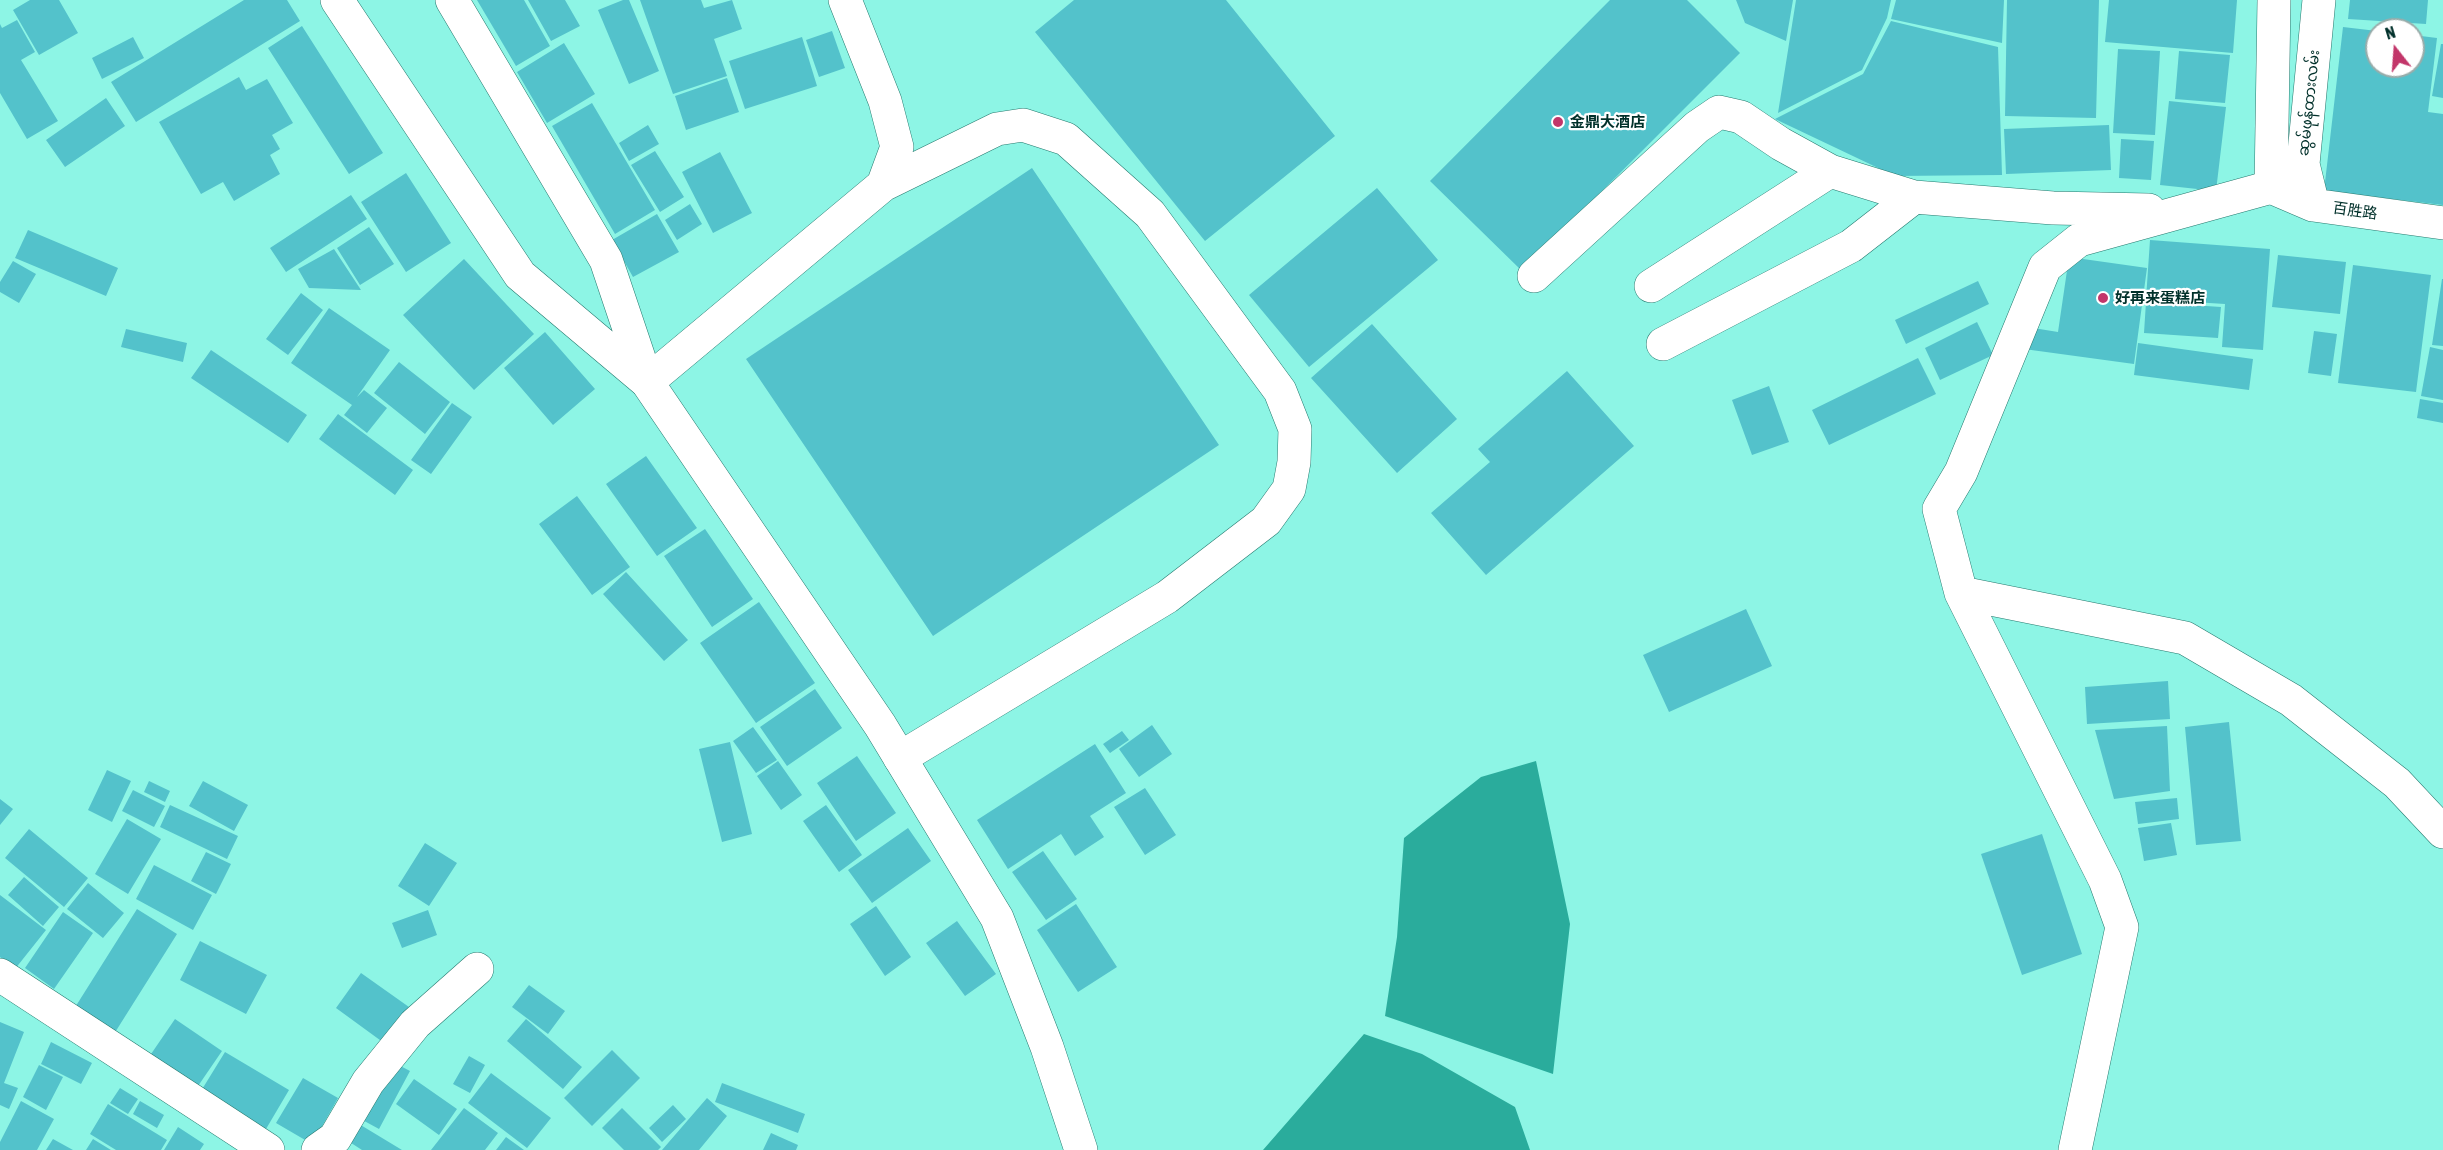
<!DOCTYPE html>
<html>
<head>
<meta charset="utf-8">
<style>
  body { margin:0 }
  #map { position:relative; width:2443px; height:1150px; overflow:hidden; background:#8df5e5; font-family:"Asap Condensed",sans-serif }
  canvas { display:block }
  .north { position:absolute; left:2365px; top:18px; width:60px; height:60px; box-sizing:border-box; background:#fff; border:2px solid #99acaa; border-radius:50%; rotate:343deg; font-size:16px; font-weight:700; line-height:24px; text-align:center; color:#00302a }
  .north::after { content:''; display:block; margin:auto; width:21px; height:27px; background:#c2366a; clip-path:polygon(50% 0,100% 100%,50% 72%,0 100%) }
</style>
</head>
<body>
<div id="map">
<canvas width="2443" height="1150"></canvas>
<div class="north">N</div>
</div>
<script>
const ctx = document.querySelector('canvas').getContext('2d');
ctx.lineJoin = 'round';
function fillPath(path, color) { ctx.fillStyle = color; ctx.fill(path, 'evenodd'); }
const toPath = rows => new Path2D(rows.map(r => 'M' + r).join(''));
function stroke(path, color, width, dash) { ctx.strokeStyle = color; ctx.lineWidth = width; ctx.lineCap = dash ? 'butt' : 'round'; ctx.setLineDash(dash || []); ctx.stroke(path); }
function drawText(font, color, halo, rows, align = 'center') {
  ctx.font = font + ' "Asap Condensed","Noto Sans SC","Noto Sans Myanmar",sans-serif'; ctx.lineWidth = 4.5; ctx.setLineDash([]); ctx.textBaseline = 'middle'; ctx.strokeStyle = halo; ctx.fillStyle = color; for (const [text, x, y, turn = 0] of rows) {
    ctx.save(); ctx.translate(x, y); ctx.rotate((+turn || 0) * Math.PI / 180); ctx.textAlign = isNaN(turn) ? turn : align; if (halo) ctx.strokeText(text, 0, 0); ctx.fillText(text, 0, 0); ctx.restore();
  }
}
fillPath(toPath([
  [1536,761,1570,924,1553,1074,1385,1016,1397,937,1404,838,1481,777],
  [1364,1034,1422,1054,1515,1107,1530,1150,1263,1150]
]), '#2aac9c');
fillPath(toPath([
  [30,0,59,0,78,33,39,55,13,10],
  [244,0,287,0,300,21,136,122,111,82],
  [477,0,524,0,550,46,516,66],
  [528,0,565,0,580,26,551,41],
  [623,0,629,0,659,71,629,84,598,10],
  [640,0,701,0,704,8,732,0,742,29,714,39,727,76,673,94],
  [1074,0,1226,0,1335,136,1205,241,1035,32],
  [1610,0,1687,0,1740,53,1522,271,1430,181],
  [1736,0,1793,0,1786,41,1745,23],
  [1796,0,1891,0,1887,18,1862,70,1778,113],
  [1896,0,2004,0,2002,43,1891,19],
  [2007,0,2099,0,2096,118,2005,116],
  [2109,0,2237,0,2233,53,2105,42],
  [2350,0,2428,0,2426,24,2348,19],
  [17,20,35,52,21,60,58,121,27,139,0,93,0,24,2,28],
  [1891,21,1998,47,2002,175,1895,176,1775,119,1863,74],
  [302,26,383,153,349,174,268,48],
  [2343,27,2377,31,2377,66,2413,66,2413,35,2437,38,2428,112,2443,114,2443,205,2324,191],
  [832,31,845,68,819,77,806,40],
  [133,37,144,58,102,79,92,58],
  [802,37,817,86,745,109,729,61],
  [564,43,595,94,547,123,517,72],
  [2441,44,2443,44,2443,98,2432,96],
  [2118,49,2160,51,2155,135,2113,133],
  [2179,51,2230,55,2225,103,2175,99],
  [239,77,246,90,267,79,293,123,272,135,280,149,270,155,280,174,234,201,223,182,201,194,159,122],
  [727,78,739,112,686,130,675,96],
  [106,98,125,126,65,167,46,140],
  [2169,101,2226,107,2216,191,2160,185],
  [592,103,655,210,615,234,552,126],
  [648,125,659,144,629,161,619,143],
  [2109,125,2111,170,2006,174,2004,129],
  [2121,139,2154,141,2151,180,2119,178],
  [655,151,684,197,660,212,631,165],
  [720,152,752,213,713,233,682,172],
  [1032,168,1219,445,933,636,746,359],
  [406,173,451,243,406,272,361,202],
  [1377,188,1438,260,1309,367,1249,295],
  [351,195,367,219,286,272,270,248],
  [690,204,702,224,677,240,665,220],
  [657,214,679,252,633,277,612,240],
  [369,227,394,264,360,285,337,248],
  [28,230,118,268,106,296,15,258],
  [2150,240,2270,249,2263,350,2222,347,2225,304,2146,299],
  [334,249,361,290,309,288,298,269],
  [2278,255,2346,262,2340,314,2272,307],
  [2069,257,2147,268,2134,364,2024,349,2027,327,2058,332],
  [464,259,534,334,474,390,403,315],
  [13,261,36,274,19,303,0,292,0,282],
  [2353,265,2431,275,2416,392,2338,383],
  [2442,279,2443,279,2443,346,2432,345],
  [1978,281,1989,304,1906,344,1895,320],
  [301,293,323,310,288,355,266,339],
  [2146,302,2221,307,2218,338,2144,333],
  [329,308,390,350,357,397,364,390,387,408,367,433,344,415,352,405,291,363],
  [1977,322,1993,355,1940,380,1925,348],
  [1372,324,1457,419,1397,473,1311,378],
  [126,329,187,343,183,362,121,347],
  [2314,331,2337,334,2331,376,2308,373],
  [545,332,595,389,553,425,504,368],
  [2138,343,2253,359,2249,390,2134,375],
  [2430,347,2443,350,2443,400,2421,396],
  [211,350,307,415,288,443,191,378],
  [1918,358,1936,394,1829,445,1812,410],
  [399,362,450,402,425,434,374,393],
  [1567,371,1634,446,1486,575,1431,513,1490,462,1478,449],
  [1769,386,1789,442,1752,455,1732,400],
  [2420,399,2443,403,2443,423,2417,418],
  [452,403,472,417,431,474,411,460],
  [338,414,413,470,395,495,319,439],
  [646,456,697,528,657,556,606,484],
  [577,496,630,567,592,595,539,524],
  [705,529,753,599,712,627,664,556],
  [626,572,688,640,664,661,603,594],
  [759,602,815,683,756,723,700,643],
  [1746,609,1772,666,1669,712,1643,655],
  [2168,681,2170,719,2087,724,2085,687],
  [815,689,842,728,787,766,760,727],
  [2229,722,2241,841,2196,845,2185,727],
  [1152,725,1172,754,1139,777,1119,749],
  [2167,726,2170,791,2114,799,2095,730],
  [753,727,777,760,756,773,733,741],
  [1122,731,1129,740,1110,753,1103,744],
  [730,742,752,834,722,842,699,749],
  [1095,744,1126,793,1090,816,1104,837,1075,856,1061,834,1008,869,977,820],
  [857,756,896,813,856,841,817,783],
  [778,761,802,795,781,810,757,776],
  [107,770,131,781,112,822,88,810],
  [149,781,170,791,165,802,144,792],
  [203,781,248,805,234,831,189,806],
  [1145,788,1176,835,1145,855,1114,807],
  [133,790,165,806,154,827,122,811],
  [2177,798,2179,819,2138,824,2135,802],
  [0,799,13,809,0,825],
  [170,805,238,836,227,859,160,827],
  [826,805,862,855,839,872,803,821],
  [127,819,161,839,128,894,95,874],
  [2171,823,2177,855,2144,861,2138,828],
  [908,828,931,861,872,903,848,870],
  [29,829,88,878,64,907,5,858],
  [2042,834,2082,954,2022,975,1981,854],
  [425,843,457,863,429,906,398,886],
  [1043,851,1077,899,1046,920,1012,872],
  [206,852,231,864,216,894,191,881],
  [154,865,212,895,193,930,136,899],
  [24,877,59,907,43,926,8,895],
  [88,883,124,913,103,938,67,909],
  [0,895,46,930,15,969,0,957],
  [1076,904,1117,967,1078,992,1037,930],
  [876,906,911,957,885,976,850,924],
  [137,909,177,934,114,1034,74,1009],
  [428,910,437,935,402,948,392,923],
  [63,912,93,933,54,989,25,968],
  [957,921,996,974,965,996,926,943],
  [200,941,267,975,246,1014,180,980],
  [361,973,409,1007,384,1043,336,1008],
  [529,985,565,1011,548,1034,512,1007],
  [175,1019,222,1051,196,1089,149,1057],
  [526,1019,582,1067,563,1089,507,1041],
  [0,1022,24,1032,4,1083,18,1088,9,1109,0,1105],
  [51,1042,92,1063,81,1084,41,1064],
  [612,1050,640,1078,592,1126,564,1098],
  [225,1052,289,1090,266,1129,201,1091],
  [469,1056,485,1065,470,1093,453,1084],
  [389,1060,410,1071,379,1129,357,1117],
  [39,1065,63,1077,46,1110,23,1097],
  [491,1073,551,1118,527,1148,468,1103],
  [303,1078,338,1098,312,1144,276,1123],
  [414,1079,457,1109,439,1135,396,1104],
  [722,1083,805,1114,798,1133,715,1102],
  [120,1088,138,1099,128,1114,110,1103],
  [707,1098,727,1116,699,1150,662,1150],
  [21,1101,54,1119,37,1150,0,1150,0,1142],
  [140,1101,164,1115,157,1128,133,1114],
  [108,1104,167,1140,161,1150,116,1150,90,1134],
  [673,1105,686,1119,662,1142,649,1128],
  [464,1108,498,1133,485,1150,431,1150],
  [622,1108,661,1147,658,1150,624,1150,602,1128],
  [359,1124,402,1150,362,1150,348,1141],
  [178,1127,204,1144,200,1150,164,1150],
  [771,1133,798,1145,796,1150,763,1150],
  [506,1137,524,1150,496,1150],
  [53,1139,73,1150,46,1150],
  [93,1139,111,1150,86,1150]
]), '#53c2cb');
const minor = toPath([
  [883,185,997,129,1023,125,1066,139,1150,214,1280,391,1295,429,1294,462,1289,489,1266,521,1167,597,900,758],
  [1534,276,1697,127,1719,112,1741,117,1781,144,1830,171,1914,197,2053,208,2149,210],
  [1651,286,1830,171],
  [1663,344,1851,246,1914,197],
  [647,382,883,185,897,147,885,101,845,0],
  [1961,593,2185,638,2291,700,2397,783,2443,832],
  [0,975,268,1150],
  [318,1150,335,1138,368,1082,415,1024,477,969],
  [2075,1150,2122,927,2105,880,1961,593,1939,509,1961,472,2045,267,2079,240,2271,187,2294,170]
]);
const major = toPath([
  [337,0,520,275,647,382,880,725,997,918,1047,1047,1081,1150],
  [452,0,606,260,647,382],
  [2274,0,2271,187,2313,205,2443,223],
  [2313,205,2303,164,2319,0]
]);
stroke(minor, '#267a6f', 34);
stroke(major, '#267a6f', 34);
stroke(minor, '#fff', 33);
stroke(major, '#fff', 33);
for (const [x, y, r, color] of [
  [1558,122,6,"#c2366a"],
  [2103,298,6,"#c2366a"]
]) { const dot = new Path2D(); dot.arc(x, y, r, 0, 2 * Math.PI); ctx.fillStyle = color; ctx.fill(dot); stroke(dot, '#fff', 2); }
drawText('15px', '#00302a', '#fff', [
  ["ဆွမ်ဖုန်ထားလမ်း",2309,103,-84],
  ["百胜路",2355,211,8]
]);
drawText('bold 15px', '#00302a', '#fff', [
  ["金鼎大酒店",1570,122],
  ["好再来蛋糕店",2115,298]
], 'left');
</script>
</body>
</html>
